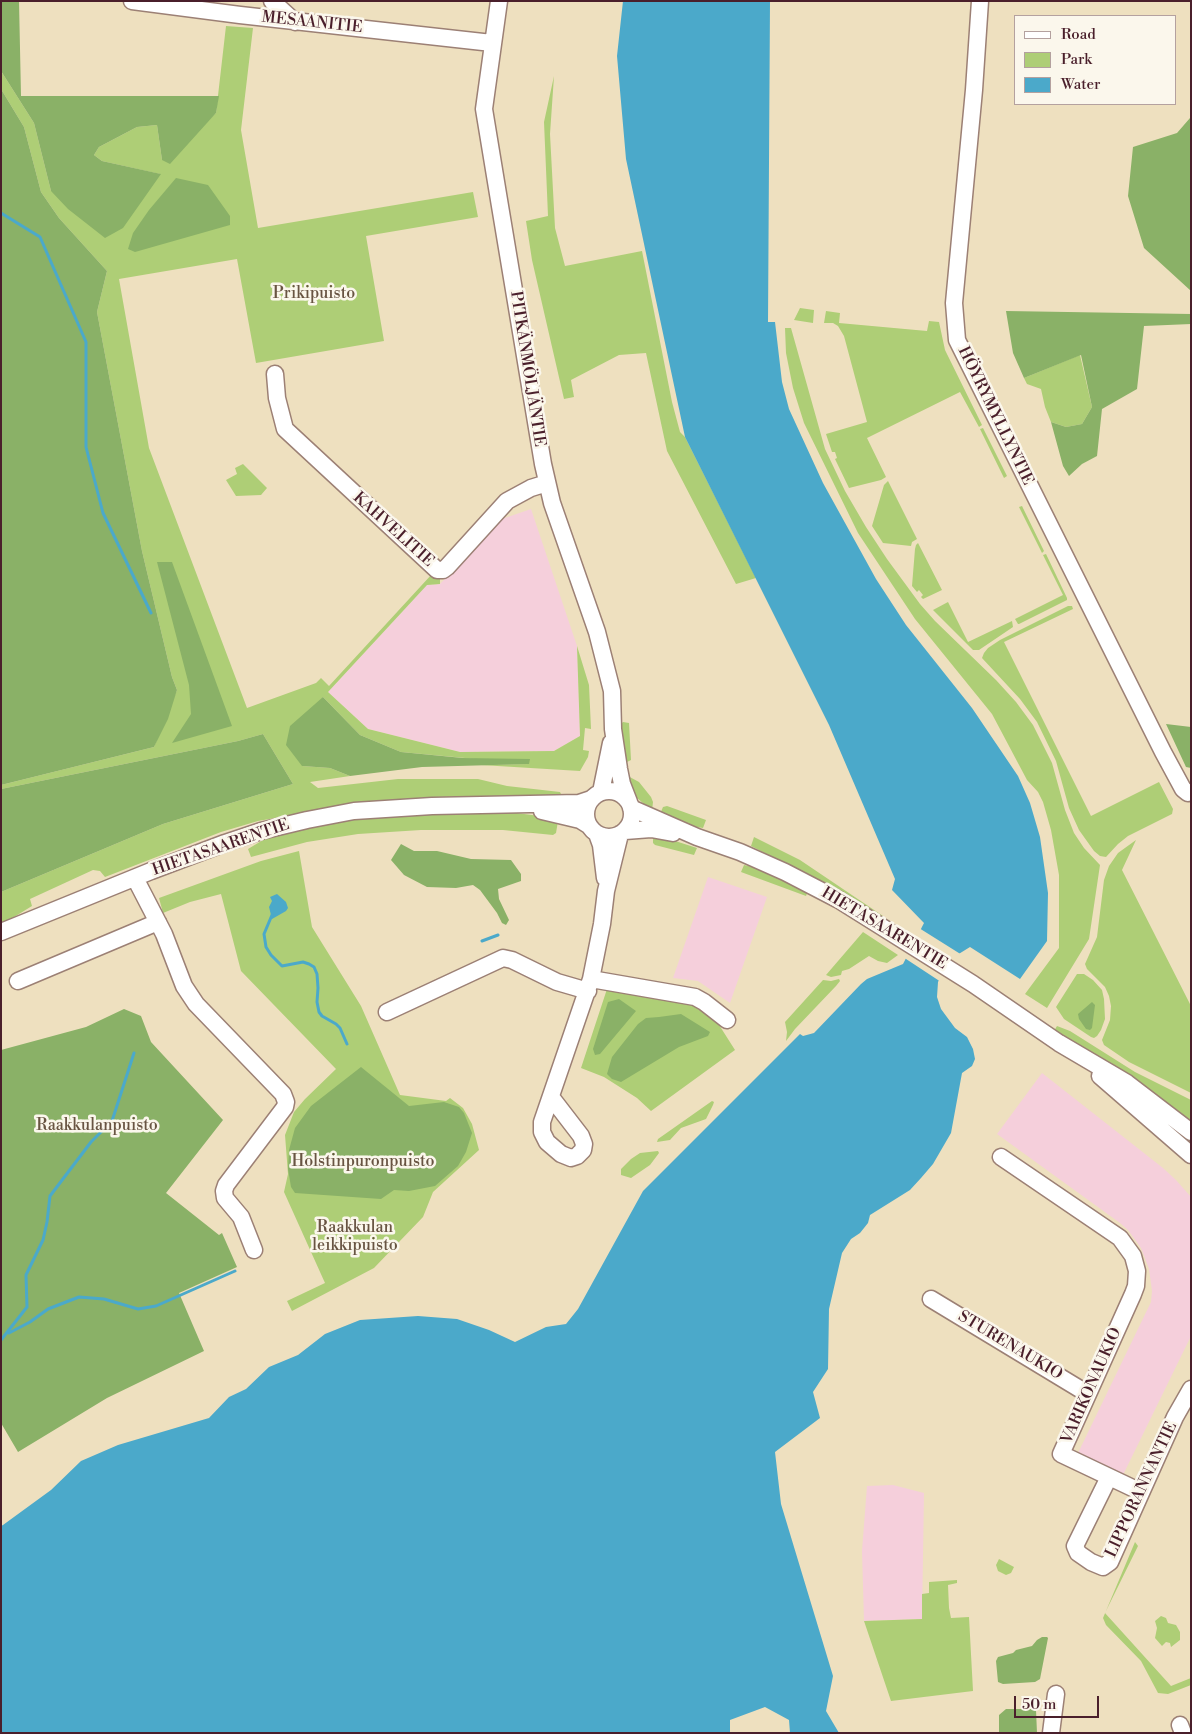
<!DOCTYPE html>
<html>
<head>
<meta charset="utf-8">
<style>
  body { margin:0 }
  #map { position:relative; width:1192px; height:1734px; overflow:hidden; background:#eee0bf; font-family:"Libre Bodoni",serif }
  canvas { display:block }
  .frame { position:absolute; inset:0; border:2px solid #4a1f2b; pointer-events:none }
  .legend { position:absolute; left:1014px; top:15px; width:162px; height:90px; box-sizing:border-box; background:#fbf7ec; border:1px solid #b4a19f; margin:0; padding:6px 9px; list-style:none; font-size:15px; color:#4a1f2b }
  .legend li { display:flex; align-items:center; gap:10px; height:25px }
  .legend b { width:25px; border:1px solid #b4a19f }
  .scale { position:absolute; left:1014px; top:1696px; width:85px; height:22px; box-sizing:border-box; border:2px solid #4a1f2b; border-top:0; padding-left:6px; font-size:15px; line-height:18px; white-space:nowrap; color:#4a1f2b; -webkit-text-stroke:4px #fbf7ec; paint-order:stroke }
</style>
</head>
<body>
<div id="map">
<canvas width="1192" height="1734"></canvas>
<div class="frame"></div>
<ul class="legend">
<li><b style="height:6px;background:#fff"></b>Road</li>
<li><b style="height:14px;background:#aece76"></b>Park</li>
<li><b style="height:14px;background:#4ba9ca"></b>Water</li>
</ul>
<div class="scale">50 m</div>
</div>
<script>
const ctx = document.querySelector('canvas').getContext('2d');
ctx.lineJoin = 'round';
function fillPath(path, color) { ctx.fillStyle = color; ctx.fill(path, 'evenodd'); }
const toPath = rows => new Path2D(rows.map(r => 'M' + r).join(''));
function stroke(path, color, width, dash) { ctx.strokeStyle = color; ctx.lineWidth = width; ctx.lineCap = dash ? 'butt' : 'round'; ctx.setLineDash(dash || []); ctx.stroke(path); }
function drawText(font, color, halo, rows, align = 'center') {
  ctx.font = font + ' "Libre Bodoni",serif'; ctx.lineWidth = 5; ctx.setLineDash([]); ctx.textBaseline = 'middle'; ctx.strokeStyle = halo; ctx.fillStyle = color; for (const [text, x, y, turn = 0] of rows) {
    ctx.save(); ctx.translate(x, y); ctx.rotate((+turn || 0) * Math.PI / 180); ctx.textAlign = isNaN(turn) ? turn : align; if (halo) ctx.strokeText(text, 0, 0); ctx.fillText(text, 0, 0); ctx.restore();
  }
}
fillPath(toPath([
  [531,509,577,646,580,736,554,751,460,752,368,729,328,692,427,585,440,584,502,519],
  [708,877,767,897,730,1003,698,981,673,978],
  [1042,1073,1163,1168,1176,1180,1191,1197,1191,1336,1123,1475,1078,1453,1151,1302,1152,1291,1149,1269,1141,1248,1128,1230,1120,1223,997,1134],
  [893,1485,924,1493,922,1619,864,1621,862,1551,867,1486]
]), '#f5cfdb');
fillPath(toPath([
  [226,26,253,28,241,130,258,228,473,192,478,217,366,236,384,341,256,363,237,259,119,279,149,448,247,708,316,683,321,678,329,686,432,574,440,579,440,584,427,585,328,692,368,729,460,752,554,751,580,736,577,646,589,685,591,729,585,728,583,750,589,751,588,757,580,771,481,765,529,764,401,752,360,735,323,697,302,766,330,768,350,776,310,782,318,788,398,779,478,779,507,786,560,792,562,796,430,797,355,804,258,821,221,832,105,877,100,871,93,870,30,899,32,906,1,925,1,892,163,824,293,784,263,734,238,741,1,789,1,785,154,747,177,690,172,677,142,551,97,312,107,271,59,218,41,192,24,127,1,89,1,71,34,123,51,191,160,174,102,161,94,155,99,147,137,127,157,125,162,160,216,113],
  [554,76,550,134,555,228,565,266,642,251,672,402,680,432,685,437,756,578,736,584,667,451,646,353,619,355,571,380,574,397,564,399,532,260,526,221,548,216,544,122],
  [800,308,814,310,813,323,794,320],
  [826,311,840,313,839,323,927,331,929,321,939,322,945,350,982,425,979,427,960,392,867,438,886,477,881,480,849,488,835,459,837,458,835,452,832,452,826,434,867,422,844,336,838,326,833,323,824,323],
  [785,328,791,328,825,449,845,491,866,527,887,559,920,604,935,621,996,680,1016,702,1033,725,1052,763,1065,810,1074,833,1084,848,1100,865,1089,939,1047,1008,1025,994,1059,948,1059,875,1051,830,1043,802,1038,792,1027,780,992,714,915,619,858,533,804,423,793,388,786,353],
  [1080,355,1092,407,1082,424,1066,427,1051,422,1045,407,1041,389,1027,384,1024,378],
  [983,428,1007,476,1004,478,980,429],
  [243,464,267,488,261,495,236,496,226,480,237,474,235,468],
  [888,481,917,539,912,542,911,546,883,543,872,526,884,485],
  [1022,506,1044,551,1042,553,1019,507],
  [918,543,942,590,923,599,921,597,923,595,919,590,917,592,912,586,915,549,916,545],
  [1046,554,1067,598,1067,600,1019,624,1018,624,1015,619,1063,595,1043,555],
  [948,602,968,642,1012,621,1013,627,979,650,973,650,933,610],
  [1068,606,1072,606,1073,609,1004,642,1091,816,1159,782,1173,809,1172,814,1128,836,1118,844,1106,857,1100,856,1094,851,1079,830,1069,808,1056,761,1037,722,1020,699,982,658,984,653,988,648,1000,640],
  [623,722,629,723,631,760,627,762,623,762,621,724],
  [626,775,639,782,651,797,653,802,652,811,636,797,631,789],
  [667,806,706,820,703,828,685,825,660,814,663,807],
  [432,810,500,811,540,816,558,821,556,833,553,835,503,830,421,830,358,834,307,842,251,857,248,849,263,840,284,834,353,818],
  [653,837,669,839,697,848,694,855,655,845,653,843],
  [754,837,800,860,883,916,882,918,835,889,751,846],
  [1136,840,1122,870,1191,1006,1191,1093,1129,1062,1104,1045,1102,1040,1110,1020,1111,1006,1109,996,1105,987,1087,969,1085,964,1097,937,1104,880,1109,866,1118,853],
  [299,851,312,927,361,1006,400,1095,446,1101,450,1098,463,1108,472,1124,479,1150,433,1192,423,1217,374,1268,292,1311,287,1301,325,1283,284,1192,288,1174,285,1135,294,1112,305,1099,336,1069,241,971,221,894,190,902,163,913,159,898,261,861],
  [744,865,766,870,808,891,806,896,741,872],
  [863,932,898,955,887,963,878,961,869,956,849,969,842,971,841,975,831,977,826,975],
  [1077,974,1084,974,1093,980,1102,990,1104,999,1105,1019,1101,1030,1097,1036,1094,1038,1091,1037,1064,1019,1056,1007],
  [839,979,840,981,836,986,795,1029,786,1041,787,1032,785,1022,823,980,831,981],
  [607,989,683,999,714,1017,735,1050,651,1111,637,1098,604,1077,581,1068],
  [1057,1026,1070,1031,1135,1072,1191,1100,1191,1123,1054,1031],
  [712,1101,714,1102,713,1105,706,1119,681,1128,670,1140,657,1142,658,1139],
  [658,1151,659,1153,650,1165,631,1178,621,1175,621,1169,631,1159,640,1153],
  [1135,1542,1138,1546,1105,1613,1171,1686,1191,1678,1191,1685,1168,1694,1158,1693,1141,1661,1106,1625,1103,1618],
  [999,1559,1014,1567,1011,1573,1006,1575,998,1571,996,1565],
  [957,1580,957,1583,948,1585,949,1608,951,1618,969,1617,973,1691,891,1701,864,1621,922,1619,922,1594,929,1593,929,1582],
  [1161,1616,1166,1618,1168,1623,1176,1625,1180,1632,1180,1640,1171,1647,1170,1643,1166,1642,1162,1646,1155,1638,1157,1628,1155,1621]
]), '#aece76');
fillPath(toPath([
  [1,1,19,1,21,96,219,96,216,113,170,164,162,160,157,125,137,127,99,147,94,155,102,161,161,174,123,228,105,238,68,209,51,191,34,123,1,71],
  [1,89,24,127,41,192,59,218,107,271,97,312,142,551,172,677,177,690,168,719,154,747,1,785],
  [1190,118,1191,118,1191,291,1144,248,1128,196,1133,147,1177,133],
  [176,178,208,185,230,216,230,225,135,252,128,249,133,233,149,210],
  [1006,311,1191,314,1191,324,1144,326,1137,389,1102,409,1097,456,1082,464,1069,476,1063,466,1051,422,1066,427,1082,424,1092,407,1081,355,1024,378,1013,353],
  [157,562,172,562,232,726,172,743,191,714,189,685],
  [323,697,360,735,401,752,463,758,530,759,529,764,422,767,350,776,330,768,302,766,286,745,290,726],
  [1166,724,1191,727,1191,768,1186,767],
  [263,734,293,784,163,824,1,892,1,789,238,741],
  [401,844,414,851,437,851,471,859,511,860,521,874,521,881,498,889,499,899,509,920,506,925,502,923,497,913,480,890,473,885,456,888,427,887,404,875,391,860],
  [619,999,636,1011,600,1054,595,1055,593,1049,608,1002],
  [1092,1002,1095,1005,1092,1028,1090,1030,1086,1029,1079,1019,1078,1014],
  [124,1009,141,1016,151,1042,223,1120,166,1193,219,1235,222,1233,237,1267,179,1293,204,1351,107,1398,18,1452,1,1423,1,1050,86,1027],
  [681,1014,710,1032,708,1036,679,1047,621,1082,612,1079,607,1074,612,1057,638,1024,646,1018,659,1017],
  [361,1067,409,1106,444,1102,459,1107,464,1113,472,1133,466,1152,458,1166,435,1186,409,1191,394,1190,381,1199,295,1193,291,1187,288,1169,289,1150,295,1128,311,1106],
  [1042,1637,1047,1637,1048,1638,1040,1679,1035,1682,1003,1684,998,1682,996,1661,998,1657,1013,1653,1016,1650,1032,1646,1037,1640],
  [1006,1709,1034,1709,1036,1710,1037,1733,999,1733,999,1715]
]), '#8ab167');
fillPath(toPath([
  [623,1,770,1,768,322,775,322,782,382,789,409,823,483,876,579,906,625,972,708,1018,776,1030,803,1040,837,1048,893,1047,941,1020,979,970,947,949,960,938,982,937,997,941,1009,955,1028,967,1037,973,1049,975,1059,972,1066,962,1073,951,1133,933,1164,921,1178,910,1190,870,1215,868,1223,860,1233,851,1239,842,1253,829,1309,828,1369,813,1392,820,1418,775,1452,781,1504,833,1676,826,1711,839,1733,790,1733,789,1720,765,1707,730,1720,730,1733,1,1733,1,1526,3,1525,51,1490,81,1461,118,1445,209,1418,229,1397,246,1389,269,1367,298,1355,325,1334,360,1320,418,1316,457,1319,489,1330,515,1342,546,1327,566,1324,578,1309,643,1191,800,1034,803,1036,814,1033,861,984,867,979,903,964,924,923,892,890,895,879,829,725,685,437,626,159,617,56],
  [277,894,286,902,288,908,286,911,272,919,269,907,272,901,270,897]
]), '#4ba9ca');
fillPath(toPath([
  [919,928,962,955,953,960,914,936],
  [913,939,951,963,941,982,903,957]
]), '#eee0bf');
stroke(toPath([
  [1,213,40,237,86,342,86,447,103,513,151,613],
  [272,915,264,934,266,947,271,955,282,966,303,962,309,964,314,967,317,974,318,988,317,1002,319,1012,322,1016,336,1024,340,1028,347,1044],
  [482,941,498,935],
  [9,1333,30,1322,48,1309,79,1297,104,1299,138,1309,156,1306,235,1271],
  [1,1340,27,1307,26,1275,43,1240,47,1222,50,1196,91,1142,112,1121,134,1053]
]), '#4ba9ca', 3);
const minor = toPath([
  [132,1,240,15,492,43],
  [272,1,295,22],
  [499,1,484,109,499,200,543,464,552,503,597,632,612,691,613,729,619,769,622,784,629,802],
  [980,1,974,90,954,303,957,340,1163,752,1183,789,1188,793,1191,792],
  [275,374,277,398,285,429,437,570,443,570,447,567,507,501,531,488,547,483],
  '586 814a23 23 0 1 1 46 0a23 23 0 1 1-46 0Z',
  [601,792,611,743],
  [631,808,697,837,740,852,785,872,839,900,973,984,1059,1043,1127,1083,1191,1132],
  [542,811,580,820,588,825],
  [625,831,651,829,673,833],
  [597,834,601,845,605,878],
  [135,878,164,934,184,986,196,1004,283,1094,286,1102,285,1107,226,1185,224,1191,225,1198,241,1217,254,1250],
  [1,932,151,871,225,843,261,831,307,820,354,811,432,806,579,803,591,799],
  [591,979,695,997,704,1002,727,1020],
  [18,981,158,922],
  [387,1012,503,958,512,960,557,982,588,991],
  [1100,1076,1191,1155],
  [551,1097,581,1136,584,1144,583,1150,577,1156,571,1158,561,1154,547,1142,542,1132,542,1122,591,979,602,924,606,891,620,834],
  [1001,1157,1120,1238,1133,1256,1137,1271,1136,1286,1133,1294,1061,1454,1141,1492],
  [931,1299,1088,1394],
  [1109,1477,1075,1546,1078,1553,1091,1562,1103,1567,1110,1562,1175,1417,1191,1389],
  [1180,1725,1183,1733],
  [1051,1733,1056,1694]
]);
stroke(minor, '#9c8075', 19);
stroke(minor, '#fff', 16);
drawText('16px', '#4a1f2b', '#fbf7ec', [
  ["MESAANITIE",312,23,6],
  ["PITKÄNMÖLJÄNTIE",527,369,81],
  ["HÖYRYMYLLYNTIE",995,416,64],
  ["KAHVELITIE",393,530,42],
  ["HIETASAARENTIE",221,848,-19],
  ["HIETASAARENTIE",884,929,31],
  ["STURENAUKIO",1010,1346,31],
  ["VARIKONAUKIO",1092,1386,-66],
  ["LIPPORANNANTIE",1142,1490,-65]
]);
drawText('16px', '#685442', '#fbf7ec', [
  ["Prikipuisto",314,294],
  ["Raakkulanpuisto",97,1126],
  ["Holstinpuronpuisto",363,1162],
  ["Raakkulan",355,1228],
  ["leikkipuisto",355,1246]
]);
</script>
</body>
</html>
